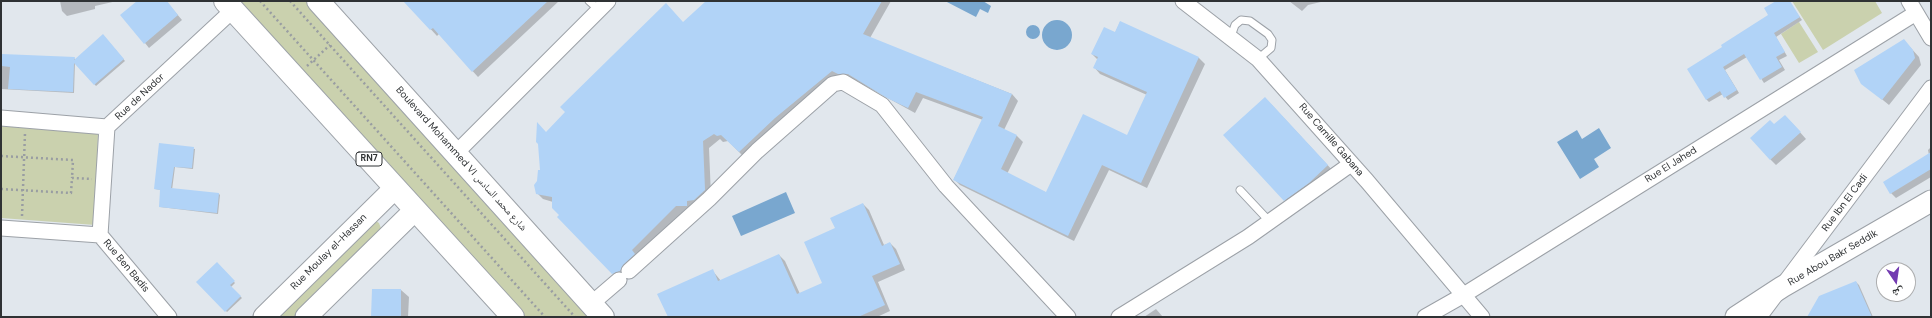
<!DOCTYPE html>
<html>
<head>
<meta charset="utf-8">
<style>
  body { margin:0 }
  #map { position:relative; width:1932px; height:318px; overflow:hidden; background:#e1e7ed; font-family:"DM Sans","Noto Naskh Arabic",sans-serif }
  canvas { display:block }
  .frame { position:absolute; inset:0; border:2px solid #2f3234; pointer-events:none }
  .north { position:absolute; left:1876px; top:262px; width:40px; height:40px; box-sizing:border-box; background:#fff; border:1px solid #acadae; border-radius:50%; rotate:167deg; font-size:11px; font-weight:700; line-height:16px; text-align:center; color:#2f3234 }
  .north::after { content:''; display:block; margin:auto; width:14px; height:18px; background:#733bb1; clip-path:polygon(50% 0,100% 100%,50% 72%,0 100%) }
</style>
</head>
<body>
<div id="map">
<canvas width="1932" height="318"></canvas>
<div class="frame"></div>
<div class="north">ش</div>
</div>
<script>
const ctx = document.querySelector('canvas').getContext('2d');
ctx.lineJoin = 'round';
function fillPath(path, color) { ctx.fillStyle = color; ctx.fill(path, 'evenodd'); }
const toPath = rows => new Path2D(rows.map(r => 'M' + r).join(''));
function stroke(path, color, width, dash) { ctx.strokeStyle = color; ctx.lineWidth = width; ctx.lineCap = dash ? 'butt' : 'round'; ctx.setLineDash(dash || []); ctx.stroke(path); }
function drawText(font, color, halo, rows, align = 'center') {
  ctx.font = font + ' "DM Sans","Noto Naskh Arabic",sans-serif'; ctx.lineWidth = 3; ctx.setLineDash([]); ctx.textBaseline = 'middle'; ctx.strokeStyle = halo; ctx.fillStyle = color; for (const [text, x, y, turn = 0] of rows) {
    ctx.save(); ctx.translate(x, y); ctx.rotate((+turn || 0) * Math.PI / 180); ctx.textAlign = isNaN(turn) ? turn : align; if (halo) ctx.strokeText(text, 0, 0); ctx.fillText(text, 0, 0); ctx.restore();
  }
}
fillPath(toPath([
  [236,1,310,1,598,317,524,317],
  [1792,1,1875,1,1882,13,1823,50],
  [1799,22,1818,52,1799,63,1781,34],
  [1,126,98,134,95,225,1,218],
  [373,219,379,223,382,231,298,317,270,317]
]), '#cad1ae');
fillPath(toPath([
  [945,1,983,1,991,6,988,13,980,9,976,17],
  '1042 35a15 15 0 1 1 30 0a15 15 0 1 1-30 0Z',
  '1026 32a7 7 0 1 1 14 0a7 7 0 1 1-14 0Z',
  [1599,128,1611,148,1594,159,1599,167,1580,179,1557,142,1577,130,1582,139],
  [786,192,795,213,741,236,732,216]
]), '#79a7cf');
fillPath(toPath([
  [60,1,117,1,95,6,95,9,67,16,62,11],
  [138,1,166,1,182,20,149,48,145,43],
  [405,1,559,1,478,77,439,34,437,36],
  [708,1,891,1,870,38,1012,94,1018,101,1004,130,1017,136,1023,142,1007,174,1047,193,1128,136,1147,95,1100,74,1094,67,1098,60,1092,54,1115,33,1120,22,1199,58,1205,64,1147,188,1109,170,1074,241,960,185,954,179,983,120,923,98,915,113,855,80,844,80,745,158,728,141,723,142,720,139,709,148,711,196,693,212,683,212,638,257,619,279,558,217,560,215,553,202,543,199,537,193,546,133,684,23],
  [1289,1,1325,1,1308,5,1302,11],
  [1778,1,1788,1,1802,20,1776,37,1787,56,1779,60,1785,70,1764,83,1747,57,1725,70,1739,93,1728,100,1723,94,1709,102,1706,99,1724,48,1770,15],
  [103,35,125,61,96,86,75,62,74,93,1,89,1,55,74,58,76,60],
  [1910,47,1919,57,1921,65,1889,105,1862,83],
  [1271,104,1334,172,1291,206,1285,200],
  [1791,122,1806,139,1776,165,1770,159,1774,125],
  [160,145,195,149,193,169,175,167,172,190,219,194,220,195,218,214,160,207,161,190,155,189],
  [1931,147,1931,177,1896,198,1891,193,1929,155,1928,150],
  [863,204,869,210,884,245,890,243,896,249,905,270,878,282,890,311,877,317,669,317,712,270,721,281,779,255,785,261,800,294,824,283,836,228],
  [217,264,235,283,231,287,242,298,227,312,198,282],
  [1856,282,1859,285,1873,317,1807,317],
  [401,290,409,297,408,317,372,317],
  [1156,309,1163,317,1144,317]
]), '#0003');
fillPath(toPath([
  [137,1,167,1,178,15,144,44,120,15],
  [403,1,548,1,472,72,433,28,430,30],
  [706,1,882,1,863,34,1012,94,998,126,1017,135,1001,169,1046,192,1083,114,1127,135,1147,92,1093,68,1098,57,1091,54,1104,27,1115,32,1120,21,1199,57,1141,183,1102,165,1068,236,953,180,983,117,916,92,908,108,887,98,848,74,838,74,832,71,775,118,739,152,721,135,717,136,714,134,703,141,705,190,694,200,687,201,687,206,676,206,632,250,635,254,623,265,620,271,612,274,557,217,559,215,552,208,552,197,536,194,534,185,537,181,538,170,540,170,538,144,536,142,537,122,546,132,565,112,560,107,666,3,683,22],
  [1776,1,1790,1,1800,17,1774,33,1785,52,1776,57,1782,67,1760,80,1744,54,1723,67,1737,90,1724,98,1720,91,1706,100,1687,69,1722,47,1721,45,1768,15,1764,8],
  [103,34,124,59,94,85,74,63,73,92,8,89,10,67,2,66,2,54,75,57,74,60],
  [1904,39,1913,50,1915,58,1882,100,1861,84,1854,70],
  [1265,97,1328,165,1309,183,1284,201,1223,135],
  [1785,115,1801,132,1770,160,1750,138,1770,120,1774,124],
  [159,143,194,147,192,168,174,167,171,188,219,193,217,213,159,207,160,190,154,189],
  [1931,152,1931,169,1890,194,1883,182],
  [863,203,882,246,890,242,900,264,872,276,885,305,858,317,668,317,657,294,713,269,718,281,779,254,797,294,822,283,804,242,835,228,830,218],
  [217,262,235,281,230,285,241,296,225,312,196,282],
  [1856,281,1872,317,1807,317,1819,296],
  [372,289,401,289,401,317,371,317]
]), '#b1d3f7');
const lane = toPath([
  [589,1,599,10],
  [1230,39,1235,25,1241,20,1250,21,1268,34,1272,40,1271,48,1258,59],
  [1240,190,1270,222]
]);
const street = toPath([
  [1183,1,1258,59,1367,181,1482,317],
  [1909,1,1931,38],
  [1,118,107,127,233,10],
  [456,153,608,1],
  [1,228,100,235,169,317],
  [100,235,107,127],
  [629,271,709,199,757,151,833,84,843,82,882,105,946,186,1068,317],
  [591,304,619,280],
  [1119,317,1248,237,1351,164],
  [1425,317,1462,296,1916,13],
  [1759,317,1931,88]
]);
const secondary = toPath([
  [264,317,395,188],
  [306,317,415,210],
  [1736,317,1782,287,1931,201]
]);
const primary = toPath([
  [225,1,513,317],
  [318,1,603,317]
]);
stroke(lane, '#9ca1a7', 9);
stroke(street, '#9ca1a7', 17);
stroke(secondary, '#9ca1a7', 23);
stroke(primary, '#9ca1a7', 24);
stroke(toPath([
  [260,1,545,317],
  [290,1,575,317],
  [307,66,330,45],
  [1,156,73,160,72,178],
  [1,189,71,193,72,178,92,179],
  [22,216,25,133]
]), '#999da2', 2.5, [2, 3]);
stroke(lane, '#fff', 7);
stroke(street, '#fff', 15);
stroke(secondary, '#fff', 21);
stroke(primary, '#fff', 22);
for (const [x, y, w] of [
  [369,159,26]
]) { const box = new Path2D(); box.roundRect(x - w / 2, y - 7, w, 14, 3); ctx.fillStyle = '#fff'; ctx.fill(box); stroke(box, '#2f3234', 1); }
drawText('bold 9px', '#2f3234', null, [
  ["RN7",369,159]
]);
drawText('10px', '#2f3234', '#fff', [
  ["Rue de Nador",140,97,-43],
  ["Rue Camille Gabana",1331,140,49],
  ["Boulevard Mohammed VI شارع محمد السادس",461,159,48],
  ["Rue El Jahed",1671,165,-32],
  ["Rue Ibn El Cadi",1845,203,-53],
  ["Rue Moulay el-Hassan",329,252,-45],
  ["Rue Abou Bakr Seddik",1833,258,-30],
  ["Rue Ben Badis",126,266,50]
]);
</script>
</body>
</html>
